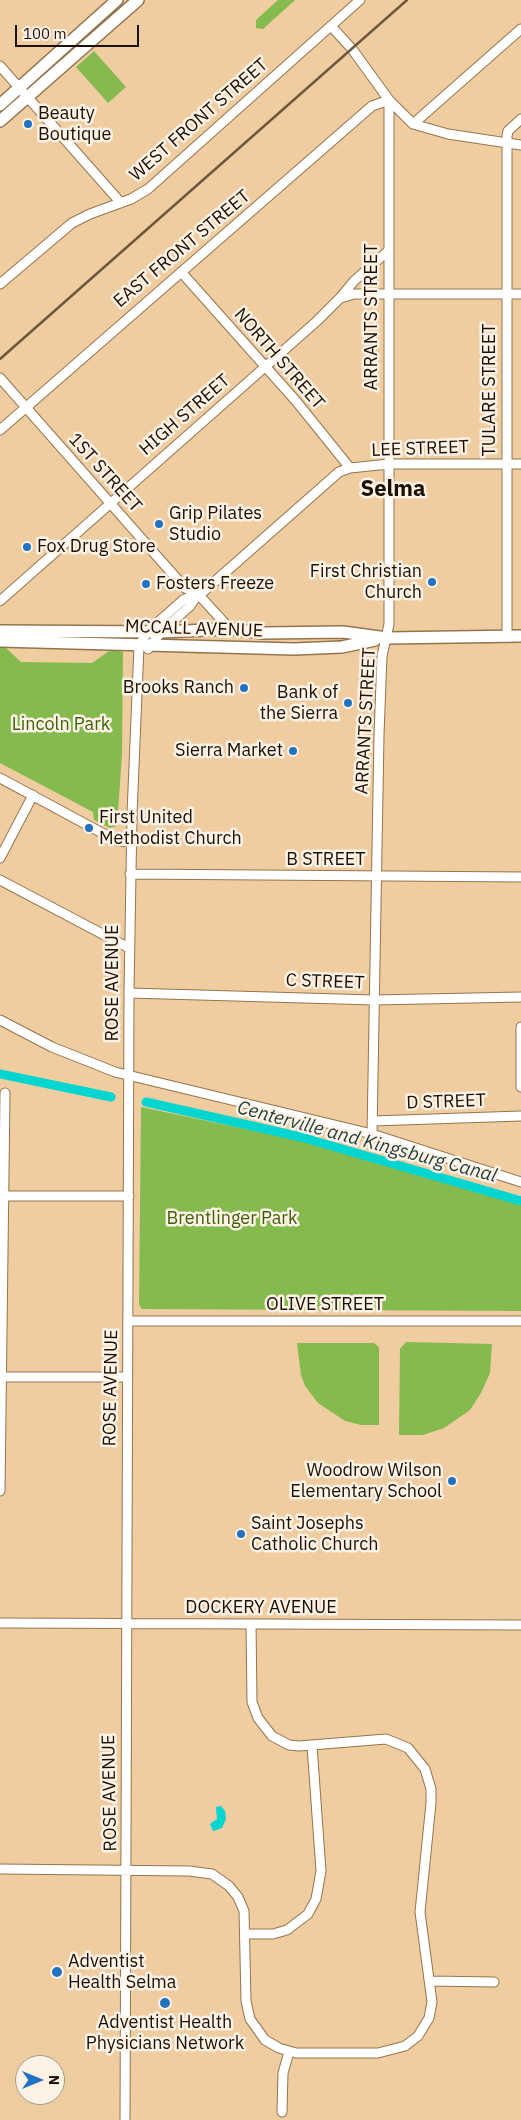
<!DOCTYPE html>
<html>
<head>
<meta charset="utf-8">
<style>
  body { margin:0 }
  #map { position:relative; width:521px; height:2120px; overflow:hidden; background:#f0cca1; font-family:"IBM Plex Sans",sans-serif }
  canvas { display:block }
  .north { position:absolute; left:15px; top:2055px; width:50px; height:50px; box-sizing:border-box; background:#fdf2e5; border:1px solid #a3988a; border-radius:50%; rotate:90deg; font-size:14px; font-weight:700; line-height:20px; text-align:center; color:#1c1002 }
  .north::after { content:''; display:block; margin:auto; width:18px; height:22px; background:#2073c1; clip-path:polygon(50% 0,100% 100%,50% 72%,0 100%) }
  .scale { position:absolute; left:15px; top:25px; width:124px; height:22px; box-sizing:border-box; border:2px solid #1c1002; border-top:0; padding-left:6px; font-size:15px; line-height:18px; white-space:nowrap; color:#1c1002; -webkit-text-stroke:4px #fdf2e5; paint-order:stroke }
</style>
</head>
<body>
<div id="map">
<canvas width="521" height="2120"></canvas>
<div class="north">N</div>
<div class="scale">100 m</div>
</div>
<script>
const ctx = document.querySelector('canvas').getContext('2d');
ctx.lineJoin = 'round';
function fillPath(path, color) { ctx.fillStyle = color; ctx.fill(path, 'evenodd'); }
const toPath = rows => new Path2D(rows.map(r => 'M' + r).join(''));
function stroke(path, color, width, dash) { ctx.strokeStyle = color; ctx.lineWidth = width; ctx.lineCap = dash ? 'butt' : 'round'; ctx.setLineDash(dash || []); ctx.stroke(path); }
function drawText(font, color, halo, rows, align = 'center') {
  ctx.font = font + ' "IBM Plex Sans",sans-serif'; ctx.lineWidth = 5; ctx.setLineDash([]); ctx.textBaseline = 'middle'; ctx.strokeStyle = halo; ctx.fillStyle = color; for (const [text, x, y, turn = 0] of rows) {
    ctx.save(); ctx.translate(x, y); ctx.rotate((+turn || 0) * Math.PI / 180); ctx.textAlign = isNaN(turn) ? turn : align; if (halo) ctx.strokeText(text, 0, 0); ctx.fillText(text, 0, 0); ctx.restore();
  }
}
fillPath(toPath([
  [278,0,295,0,263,29,256,28,256,20],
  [94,51,126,87,108,103,76,67],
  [0,648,6,648,21,662,92,663,112,649,123,652,122,754,117,826,110,828,94,820,93,812,0,763],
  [141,1107,297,1140,521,1205,521,1311,142,1309,139,1305],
  [406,1342,492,1344,490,1373,481,1393,470,1410,444,1428,423,1435,399,1435,400,1349],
  [297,1343,374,1343,379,1347,379,1425,361,1425,345,1421,318,1403,305,1386,301,1375]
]), '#84ba4e');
fillPath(toPath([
  [221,1806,225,1811,226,1819,222,1828,213,1831,210,1824,217,1819,216,1807]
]), '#03d6d1');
stroke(toPath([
  [0,1074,111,1097],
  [146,1102,301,1137,521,1201]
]), '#03d6d1', 9);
const minor = toPath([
  [331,26,352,49,389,100,413,124,448,134,521,145],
  [0,66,121,203],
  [413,124,521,29],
  [182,273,296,401,350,468],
  [0,284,72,223,90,214,131,199,148,189,360,0],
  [341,298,354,294,521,294],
  [0,378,185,588,198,594,230,629],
  [0,430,372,106,389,100],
  [0,601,317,321,340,298,354,281,388,251],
  [507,637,507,136,508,131,521,119],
  [148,649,161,632,190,606,198,594],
  [0,778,117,841,131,842],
  [0,858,33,795],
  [130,874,521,877],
  [0,880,129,948],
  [129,993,374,1000,521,997],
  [0,1020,52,1047,115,1072,372,1134,521,1182],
  [521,1027,521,1087],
  [372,1121,521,1116],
  [372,1134,379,735,382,656,389,624,389,100],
  [0,1196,129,1196],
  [128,1321,521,1321],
  [0,1377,127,1377],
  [0,1491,5,1093],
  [0,1623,521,1625],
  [0,1869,189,1871,212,1874,229,1886,238,1897,244,1911,246,2001,250,2019,265,2040,279,2048,296,2053,378,2053,405,2046,418,2036,429,2018,432,2002,420,1912,431,1803,431,1789,425,1769,408,1748,386,1739,299,1746,289,1745,272,1736,258,1718,252,1702,251,1624],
  [246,1934,273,1934,287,1930,308,1914,316,1899,321,1871,312,1746],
  [431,1981,494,1982],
  [282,2112,283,2073,289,2052],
  [125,2120,129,993,132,814,139,646,148,631,183,600,204,591,339,472,350,468,389,464,521,464]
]);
const major = toPath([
  [0,105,117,0],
  [0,121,138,0],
  [0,631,161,632,230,629,263,633,343,632,387,638,521,636],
  [0,641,294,649,342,647,375,640]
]);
stroke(minor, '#95744c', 11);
stroke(major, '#95744c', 14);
stroke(minor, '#fff', 9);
stroke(major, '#fff', 11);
stroke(toPath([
  [0,359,407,0]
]), '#6d583e', 2.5);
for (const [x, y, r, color] of [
  [28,124,5,"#2073c1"],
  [159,524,5,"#2073c1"],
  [27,547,5,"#2073c1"],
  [432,582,5,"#2073c1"],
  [146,584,5,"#2073c1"],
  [244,688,5,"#2073c1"],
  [348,703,5,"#2073c1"],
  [293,751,5,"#2073c1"],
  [89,828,5,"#2073c1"],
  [452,1481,5,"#2073c1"],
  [241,1534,5,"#2073c1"],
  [57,1972,6,"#2073c1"],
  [165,2003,6,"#2073c1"]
]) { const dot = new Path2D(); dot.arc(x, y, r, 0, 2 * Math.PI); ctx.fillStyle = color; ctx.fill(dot); stroke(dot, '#fdf2e5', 2); }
drawText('18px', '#1c1002', '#fdf2e5', [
  ["Beauty",38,114],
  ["Boutique",38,135],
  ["Grip Pilates",169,514],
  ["Studio",169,535],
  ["Fox Drug Store",37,547],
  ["First Christian",422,572,"right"],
  ["Church",422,593,"right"],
  ["Fosters Freeze",156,584],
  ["Brooks Ranch",234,688,"right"],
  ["Bank of",338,693,"right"],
  ["the Sierra",338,714,"right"],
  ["Sierra Market",283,751,"right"],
  ["First United",99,818],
  ["Methodist Church",99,839],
  ["Woodrow Wilson",442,1471,"right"],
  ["Elementary School",442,1492,"right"],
  ["Saint Josephs",251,1524],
  ["Catholic Church",251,1545],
  ["Adventist",68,1962],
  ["Health Selma",68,1983],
  ["Adventist Health",165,2023,"center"],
  ["Physicians Network",165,2044,"center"]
], 'left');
drawText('18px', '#1c1002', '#fdf2e5', [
  ["WEST FRONT STREET",199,120,-41],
  ["EAST FRONT STREET",182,249,-40],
  ["ARRANTS STREET",372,317,-90],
  ["NORTH STREET",279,359,49],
  ["TULARE STREET",490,390,-90],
  ["HIGH STREET",185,415,-41],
  ["LEE STREET",420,449,-2],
  ["1ST STREET",105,473,48],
  ["MCCALL AVENUE",194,629,2],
  ["ARRANTS STREET",366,721,-87],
  ["B STREET",326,860],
  ["C STREET",325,982,2],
  ["ROSE AVENUE",113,983,-90],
  ["D STREET",446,1102,-2],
  ["OLIVE STREET",325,1305],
  ["ROSE AVENUE",111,1388,-89],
  ["DOCKERY AVENUE",261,1608],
  ["ROSE AVENUE",110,1793,-91]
]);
drawText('18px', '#3c6207', '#fdf2e5', [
  ["Lincoln Park",61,725],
  ["Brentlinger Park",232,1219]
]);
drawText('italic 19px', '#1b3d3c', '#fdf2e5', [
  ["Centerville and Kingsburg Canal",367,1142,15]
]);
drawText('bold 22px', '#1c1002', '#fdf2e5', [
  ["Selma",393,490]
]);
</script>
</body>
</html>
